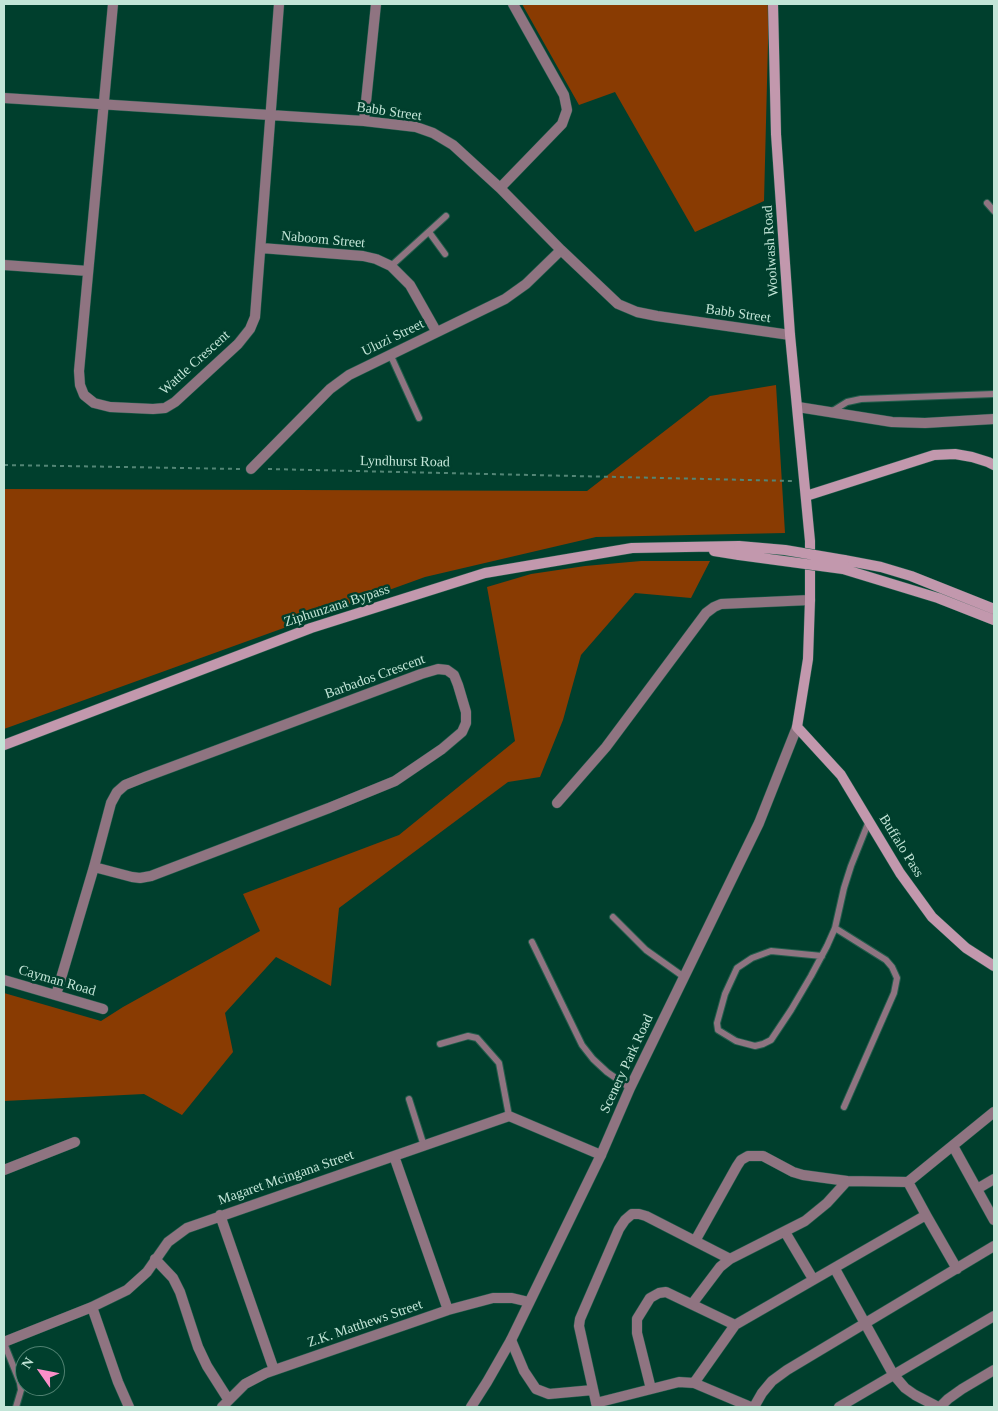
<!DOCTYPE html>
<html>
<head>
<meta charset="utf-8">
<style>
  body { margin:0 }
  #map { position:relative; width:998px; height:1411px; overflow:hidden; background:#003f2d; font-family:Georgia,serif }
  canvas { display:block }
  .frame { position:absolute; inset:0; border:5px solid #c2e5d7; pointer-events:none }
  .north { position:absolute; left:15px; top:1346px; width:50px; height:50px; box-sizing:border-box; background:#003f2d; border:1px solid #4e8171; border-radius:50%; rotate:303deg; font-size:14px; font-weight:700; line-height:20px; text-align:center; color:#c2e5d7 }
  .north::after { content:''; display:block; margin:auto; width:18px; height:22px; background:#fa8fc8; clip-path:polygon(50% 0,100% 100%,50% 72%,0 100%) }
</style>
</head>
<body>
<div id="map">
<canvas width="998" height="1411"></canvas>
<div class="frame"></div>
<div class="north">N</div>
</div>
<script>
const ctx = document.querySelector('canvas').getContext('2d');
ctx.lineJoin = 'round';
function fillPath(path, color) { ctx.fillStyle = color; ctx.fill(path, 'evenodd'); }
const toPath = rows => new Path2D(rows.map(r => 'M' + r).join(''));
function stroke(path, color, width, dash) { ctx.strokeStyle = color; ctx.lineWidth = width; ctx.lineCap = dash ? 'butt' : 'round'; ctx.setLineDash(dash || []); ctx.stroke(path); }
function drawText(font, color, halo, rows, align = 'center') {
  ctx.font = font + ' Georgia,serif'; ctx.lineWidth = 5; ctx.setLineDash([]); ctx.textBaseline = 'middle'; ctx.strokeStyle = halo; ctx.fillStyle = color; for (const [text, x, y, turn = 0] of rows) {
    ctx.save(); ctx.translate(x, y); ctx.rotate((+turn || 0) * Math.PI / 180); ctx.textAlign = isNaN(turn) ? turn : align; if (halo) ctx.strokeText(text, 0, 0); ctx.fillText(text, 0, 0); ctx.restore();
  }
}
fillPath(toPath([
  [522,4,769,4,764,201,695,232,615,92,579,105],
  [776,385,785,533,596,537,425,577,4,729,4,489,587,491,710,396],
  [641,561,710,561,691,598,635,593,581,655,563,720,540,777,508,782,339,908,331,986,276,957,225,1013,233,1052,182,1115,144,1094,4,1101,4,993,101,1021,123,1007,260,931,243,894,399,835,515,741,487,587,531,574,585,566]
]), '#893b02');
const service = toPath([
  [987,203,994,211],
  [429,232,445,254],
  [391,266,446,216],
  [390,354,419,418],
  [831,412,847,402,861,399,994,394],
  [613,917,646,950,684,977],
  [835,928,886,960,892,967,897,978,894,993,844,1107],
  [532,942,582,1045,593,1059,607,1072,630,1088],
  [822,956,771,951,752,958,737,968,725,994,717,1023,718,1030,736,1041,755,1046,763,1044,771,1040,791,1010,811,976,827,946,835,928,844,888,851,866,869,821],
  [440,1044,468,1036,477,1038,499,1063,509,1116],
  [409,1099,424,1146],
  [4,1343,20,1383,21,1390,16,1407]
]);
const minor = toPath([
  [113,4,79,371,80,385,84,395,94,403,110,407,153,409,165,408,175,402,238,344,250,329,255,317,279,4],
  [4,98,364,121,416,127,433,133,453,145,500,188,561,250,618,304,637,312,657,316,790,335],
  [364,121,376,4],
  [500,188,562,124,567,110,564,95,513,4],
  [261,248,363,256,376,259,391,266,410,285,436,331],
  [4,265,88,271],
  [798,407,892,422,925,423,994,419],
  [251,469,330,389,349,375,505,299,526,284,561,250],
  [557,803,606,747,706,613,714,607,721,604,810,600],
  [4,980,103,1009],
  [56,995,94,867,111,803,117,792,125,785,145,777,421,674,438,669,447,670,454,675,458,685,466,712,466,723,462,732,442,749,395,781,329,808,151,876,140,878,132,877,94,867],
  [953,1146,994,1220],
  [394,1156,448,1310],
  [4,1170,75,1142],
  [847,1181,908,1182,926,1215],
  [908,1182,994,1112],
  [977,1189,994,1179],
  [220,1215,274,1370],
  [785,1232,813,1279],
  [155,1259,173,1278,180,1292,198,1347,207,1366,228,1399],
  [835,1269,893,1374,905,1388,915,1395,938,1407],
  [692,1304,720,1267,730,1259,805,1221,827,1203,847,1181,803,1175,793,1172,763,1156,748,1156,741,1160,737,1166,695,1241],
  [92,1307,118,1382,129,1407],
  [511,1340,524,1371,536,1389,549,1394,593,1390],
  [4,1342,92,1307,127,1290,147,1272,168,1242,187,1228,509,1116,601,1155],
  [694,1383,735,1325,926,1215,957,1269],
  [651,1389,637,1333,637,1319,650,1298,659,1293,666,1292,735,1325],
  [596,1403,679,1382,694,1383,751,1407],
  [222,1407,245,1384,266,1373,448,1310,493,1298,512,1298,529,1302],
  [597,1407,579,1326,580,1319,619,1229,625,1220,632,1214,639,1214,646,1216,730,1259],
  [754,1407,762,1393,772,1381,787,1370,994,1246],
  [839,1407,994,1316],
  [940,1407,948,1399,962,1389,994,1370]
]);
const tertiary = toPath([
  [471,1407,487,1382,511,1340,601,1155,630,1088,759,823,797,727]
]);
const secondary = toPath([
  [773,4,776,134,790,335,810,541,810,600,808,659,797,727,841,775,900,873,932,917,966,948,994,966],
  [806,496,934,455,955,454,972,457,988,462,994,465],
  [714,551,739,555],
  [844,560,881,567,911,576,994,609],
  [843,569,938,598,994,620],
  [4,745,311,628,485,573,632,548,739,546]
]);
stroke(service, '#235d4c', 8);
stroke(minor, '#235d4c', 11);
stroke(tertiary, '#235d4c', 11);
stroke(secondary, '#235d4c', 11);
stroke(toPath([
  [4,465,241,469],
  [268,469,793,481]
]), '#538676', 2, [4, 4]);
stroke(service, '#8f7481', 6);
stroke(minor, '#8f7481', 10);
stroke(tertiary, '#8f7481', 10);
stroke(secondary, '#c298ad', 10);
const secondaryBridge = toPath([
  [739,546,785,550,844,560],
  [739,555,843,569]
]);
stroke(secondaryBridge, '#235d4c', 11, []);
stroke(secondaryBridge, '#c298ad', 10);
drawText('14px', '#c2e5d7', '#003f2d', [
  ["Babb Street",389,112,8],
  ["Naboom Street",323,240,5],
  ["Woolwash Road",771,251,-94],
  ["Babb Street",738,314,8],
  ["Uluzi Street",393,338,-26],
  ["Wattle Crescent",195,363,-42],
  ["Lyndhurst Road",405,462,1],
  ["Ziphunzana Bypass",337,606,-18],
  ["Barbados Crescent",375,677,-20],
  ["Buffalo Pass",901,846,58],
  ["Cayman Road",57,981,16],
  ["Scenery Park Road",627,1064,-65],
  ["Magaret Mcingana Street",286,1178,-19],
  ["Z.K. Matthews Street",365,1324,-19]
]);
</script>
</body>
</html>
